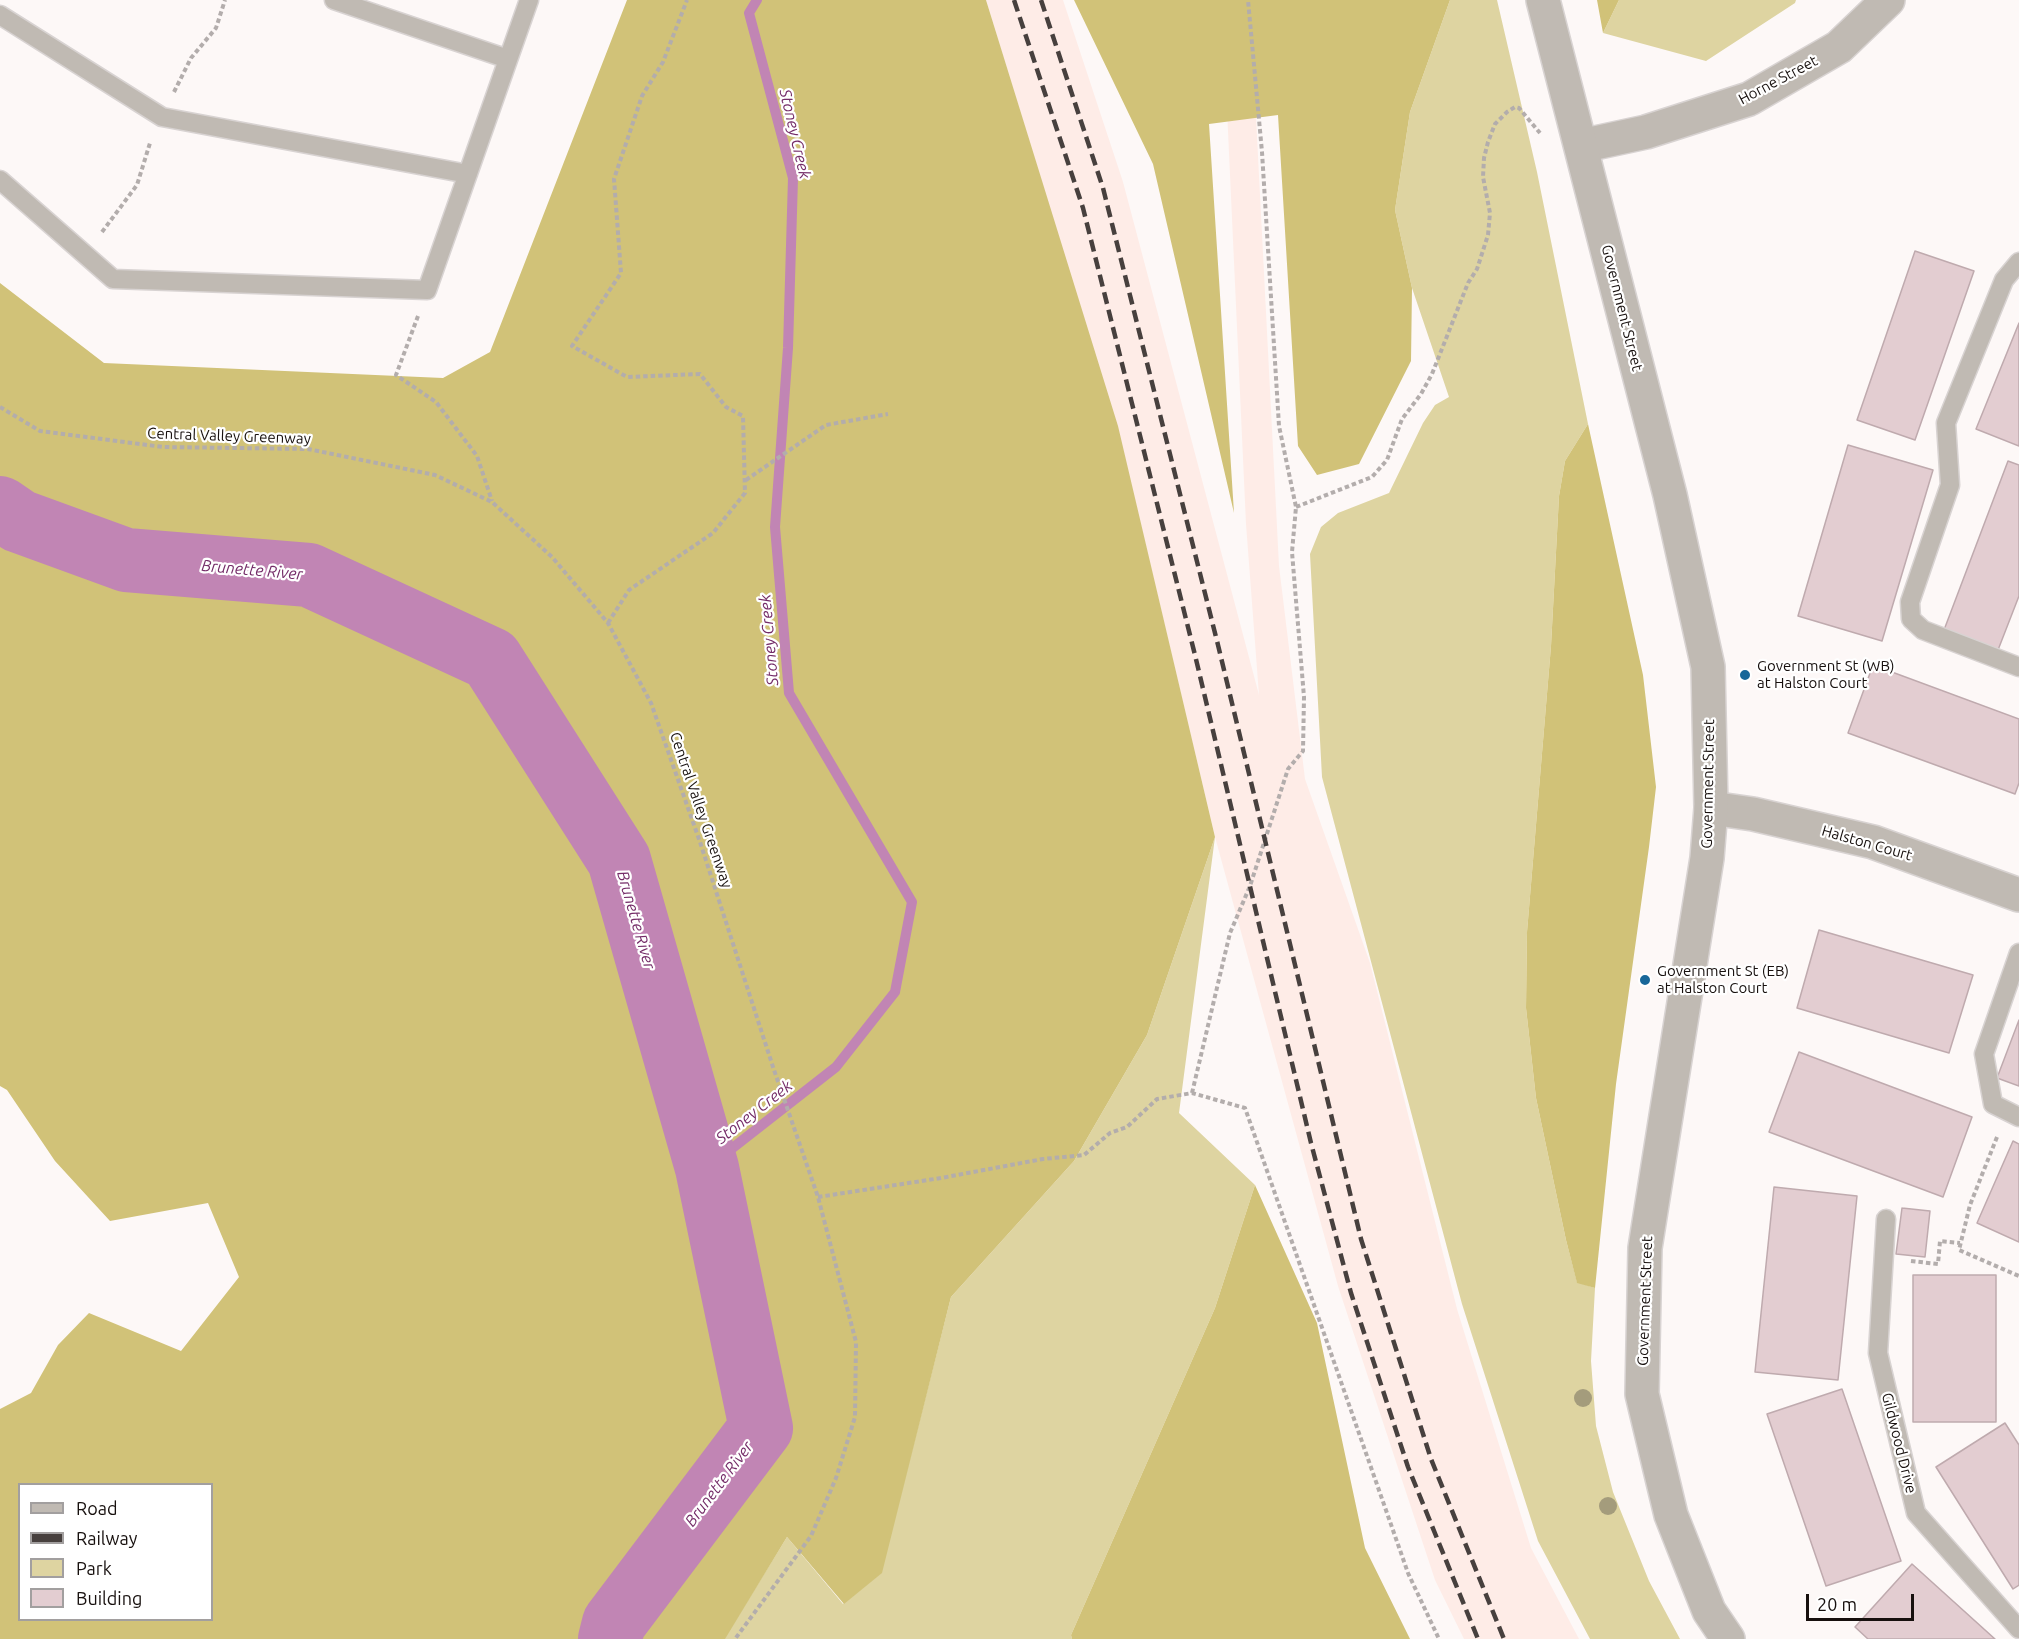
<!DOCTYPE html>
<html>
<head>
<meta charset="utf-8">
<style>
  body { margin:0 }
  #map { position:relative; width:2019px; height:1639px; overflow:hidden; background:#fdf8f7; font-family:Ubuntu,sans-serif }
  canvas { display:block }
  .legend { position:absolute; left:18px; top:1483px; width:195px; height:138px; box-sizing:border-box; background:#fff; border:2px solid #a29f9f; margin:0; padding:8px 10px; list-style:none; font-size:18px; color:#17100e }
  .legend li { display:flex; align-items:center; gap:12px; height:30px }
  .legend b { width:30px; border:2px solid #a29f9f }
  .scale { position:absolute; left:1806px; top:1594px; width:108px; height:27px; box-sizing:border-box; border:3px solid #17100e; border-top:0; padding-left:8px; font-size:18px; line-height:21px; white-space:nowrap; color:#17100e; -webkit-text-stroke:4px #fff; paint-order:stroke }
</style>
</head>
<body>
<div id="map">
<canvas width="2019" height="1639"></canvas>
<ul class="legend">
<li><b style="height:8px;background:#c0bab3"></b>Road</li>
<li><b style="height:8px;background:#47403e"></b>Railway</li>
<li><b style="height:16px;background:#ded4a1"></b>Park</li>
<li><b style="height:16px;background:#e3cdd1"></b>Building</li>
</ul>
<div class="scale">20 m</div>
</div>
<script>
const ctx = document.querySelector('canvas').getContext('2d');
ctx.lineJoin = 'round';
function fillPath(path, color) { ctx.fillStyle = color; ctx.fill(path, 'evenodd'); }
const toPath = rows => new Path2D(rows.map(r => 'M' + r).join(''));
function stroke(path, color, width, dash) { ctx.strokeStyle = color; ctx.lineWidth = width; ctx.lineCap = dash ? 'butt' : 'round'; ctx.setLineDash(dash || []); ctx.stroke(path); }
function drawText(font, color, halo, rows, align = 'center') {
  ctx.font = font + ' Ubuntu,sans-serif'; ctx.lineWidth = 4.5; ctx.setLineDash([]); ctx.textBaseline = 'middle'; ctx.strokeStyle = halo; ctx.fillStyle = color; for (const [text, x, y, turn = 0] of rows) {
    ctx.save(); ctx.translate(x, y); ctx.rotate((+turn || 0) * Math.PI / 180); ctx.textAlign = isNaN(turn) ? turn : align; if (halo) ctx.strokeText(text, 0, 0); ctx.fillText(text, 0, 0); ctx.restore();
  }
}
fillPath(toPath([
  [986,0,1063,0,1123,182,1259,695,1246,524,1222,0,1250,0,1279,566,1305,779,1370,963,1457,1309,1531,1548,1579,1639,1464,1639,1435,1580,1338,1286,1215,837,1120,437]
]), '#feece7');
fillPath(toPath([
  [1450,0,1497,0,1537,172,1588,424,1565,461,1559,496,1551,646,1527,932,1526,1008,1536,1098,1566,1240,1577,1282,1595,1288,1591,1361,1596,1426,1613,1492,1649,1581,1680,1639,1590,1639,1538,1541,1462,1304,1322,777,1310,554,1321,527,1338,513,1389,493,1423,423,1435,405,1449,397,1412,288,1395,210,1410,112],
  [1619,0,1796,0,1795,3,1706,61,1603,33],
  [1215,837,1179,1113,1255,1185,1215,1308,1071,1635,1072,1639,724,1639,787,1537,843,1604,881,1573,951,1297,1074,1161,1147,1035]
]), '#ded4a1');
fillPath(toPath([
  [627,0,986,0,1118,426,1215,837,1147,1035,1074,1161,951,1297,882,1573,844,1604,787,1537,725,1639,0,1639,0,1409,31,1393,58,1345,89,1313,181,1351,239,1277,208,1203,110,1221,55,1161,7,1090,0,1086,0,283,104,363,443,378,490,352],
  [20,1484,212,1484,212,1620,20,1620],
  [1074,0,1450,0,1410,112,1395,210,1412,288,1411,361,1359,464,1317,475,1298,446,1278,115,1209,124,1234,513,1153,164],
  [1597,0,1619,0,1603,33],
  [1588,424,1643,675,1656,787,1649,847,1616,1084,1595,1288,1577,1283,1566,1240,1536,1098,1526,1008,1527,932,1551,646,1559,496,1565,461],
  [1255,1185,1317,1323,1365,1548,1410,1639,1072,1639,1071,1635,1215,1308]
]), '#d1c278');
stroke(toPath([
  [707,1168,836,1067,895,992,912,902,789,693,775,527,788,348,793,178,749,13,757,0]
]), '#c185b4', 10);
stroke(toPath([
  [0,508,19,521,126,560,309,575,491,659,619,860,707,1168,761,1428,614,1623,610,1639]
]), '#c185b4', 64);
const building = toPath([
  [1915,251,1974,271,1915,440,1857,420,1915,251],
  [2019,323,2019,446,1976,429,2019,323],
  [1848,445,1933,470,1882,641,1798,616,1848,445],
  [2008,461,2019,465,2019,596,1998,650,1944,630,2008,461],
  [1873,665,2019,719,2019,783,2015,794,1848,733,1873,665],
  [1819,930,1973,975,1949,1053,1797,1008,1819,930],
  [2019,1020,2019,1086,1997,1078,2019,1020],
  [1799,1052,1972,1117,1943,1197,1769,1132,1799,1052],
  [2013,1141,2019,1144,2019,1242,1977,1223,2013,1141],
  [1774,1187,1857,1196,1838,1380,1755,1372,1774,1187],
  [1902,1208,1930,1211,1925,1257,1896,1254,1902,1208],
  [1913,1275,1996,1275,1996,1422,1913,1422,1913,1275],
  [1842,1389,1901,1561,1826,1586,1767,1414,1842,1389],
  [2005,1423,2019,1445,2019,1585,2013,1589,1936,1467,2005,1423],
  [1912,1564,1995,1639,1868,1639,1855,1627,1912,1564]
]);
fillPath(building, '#e3cdd1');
stroke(building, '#bfaaae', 1.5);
const service = toPath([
  [334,0,508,59],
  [0,15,162,117,468,174],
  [0,180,113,279,427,290,529,0],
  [2019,262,2004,280,1946,423,1950,485,1910,602,1911,619,1923,630,2019,667],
  [2019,953,1984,1054,1993,1104,2019,1117],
  [1886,1219,1878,1353,1916,1513,2019,1629]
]);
const minor = toPath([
  [1581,146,1646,132,1749,99,1839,47,1888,0],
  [1711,808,1753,814,1873,842,2019,895]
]);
const tertiary = toPath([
  [1543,0,1670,495,1708,667,1711,808,1707,858,1645,1248,1642,1394,1671,1515,1709,1611,1728,1639]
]);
stroke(service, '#d8d3d2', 21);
stroke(minor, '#d8d3d2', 36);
stroke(tertiary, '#d8d3d2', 36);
stroke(toPath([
  [174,92,191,58,216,28,225,0],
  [102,232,137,185,150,143],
  [418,316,396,375,436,402,477,456,492,501],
  [0,407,40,431,163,447,308,449,435,475,492,502,552,557,608,623,651,703,700,842,774,1070,818,1197,856,1342,855,1417,836,1478,811,1536,735,1639],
  [746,480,826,425,888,414],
  [1296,507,1372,477,1387,460,1402,419,1421,394,1432,374,1468,283,1477,269,1488,235,1490,213,1483,177,1484,158,1488,142,1495,124,1507,112,1515,107,1519,108,1540,133],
  [608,623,629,590,713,533,745,493,743,416,726,407,700,374,627,377,572,346,621,273,614,179,642,96,663,62,687,0],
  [1192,1093,1230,933,1250,886,1288,769,1303,751,1304,697,1292,552,1296,507,1279,426,1262,152,1248,0],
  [1997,1137,1970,1205,1959,1250,2019,1276],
  [818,1197,941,1178,1043,1159,1084,1155,1110,1133,1127,1127,1157,1099,1192,1093,1245,1108,1408,1573,1439,1639],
  [1911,1261,1938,1264,1940,1241,1960,1243]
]), '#b3adac', 4, [4.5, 3]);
stroke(service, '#c0bab3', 18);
stroke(minor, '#c0bab3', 33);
stroke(tertiary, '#c0bab3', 33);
stroke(toPath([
  [1014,0,1083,208,1195,655,1311,1143,1351,1293,1408,1467,1478,1639],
  [1041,0,1103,188,1218,645,1361,1239,1431,1459,1504,1639]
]), '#47403e', 4.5, [12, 6]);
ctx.fillStyle = '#a49c7c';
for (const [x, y] of [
  [1583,1398],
  [1608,1506]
]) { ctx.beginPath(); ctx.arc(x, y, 9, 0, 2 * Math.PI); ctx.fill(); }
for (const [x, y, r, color] of [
  [1745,675,6,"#186799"],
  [1645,980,6,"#186799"]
]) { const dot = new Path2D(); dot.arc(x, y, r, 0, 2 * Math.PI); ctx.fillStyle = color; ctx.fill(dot); stroke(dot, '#fff', 2); }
drawText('15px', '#17100e', '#fff', [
  ["Horne Street",1778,80,-28],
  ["Government Street",1622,308,76],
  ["Central Valley Greenway",229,436,2],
  ["Government Street",1708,784,-89],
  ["Central Valley Greenway",701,810,71],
  ["Halston Court",1867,843,16],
  ["Government Street",1645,1301,-88],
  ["Gildwood Drive",1899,1443,76]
]);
drawText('15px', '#17100e', '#fff', [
  ["Government St (WB)",1757,666],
  ["at Halston Court",1757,683],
  ["Government St (EB)",1657,971],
  ["at Halston Court",1657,988]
], 'left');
drawText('italic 16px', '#742c68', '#fff', [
  ["Stoney Creek",795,134,77],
  ["Brunette River",252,570,5],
  ["Stoney Creek",769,640,-95],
  ["Brunette River",636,920,74],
  ["Stoney Creek",754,1112,-38],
  ["Brunette River",719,1484,-53]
]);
</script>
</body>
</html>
